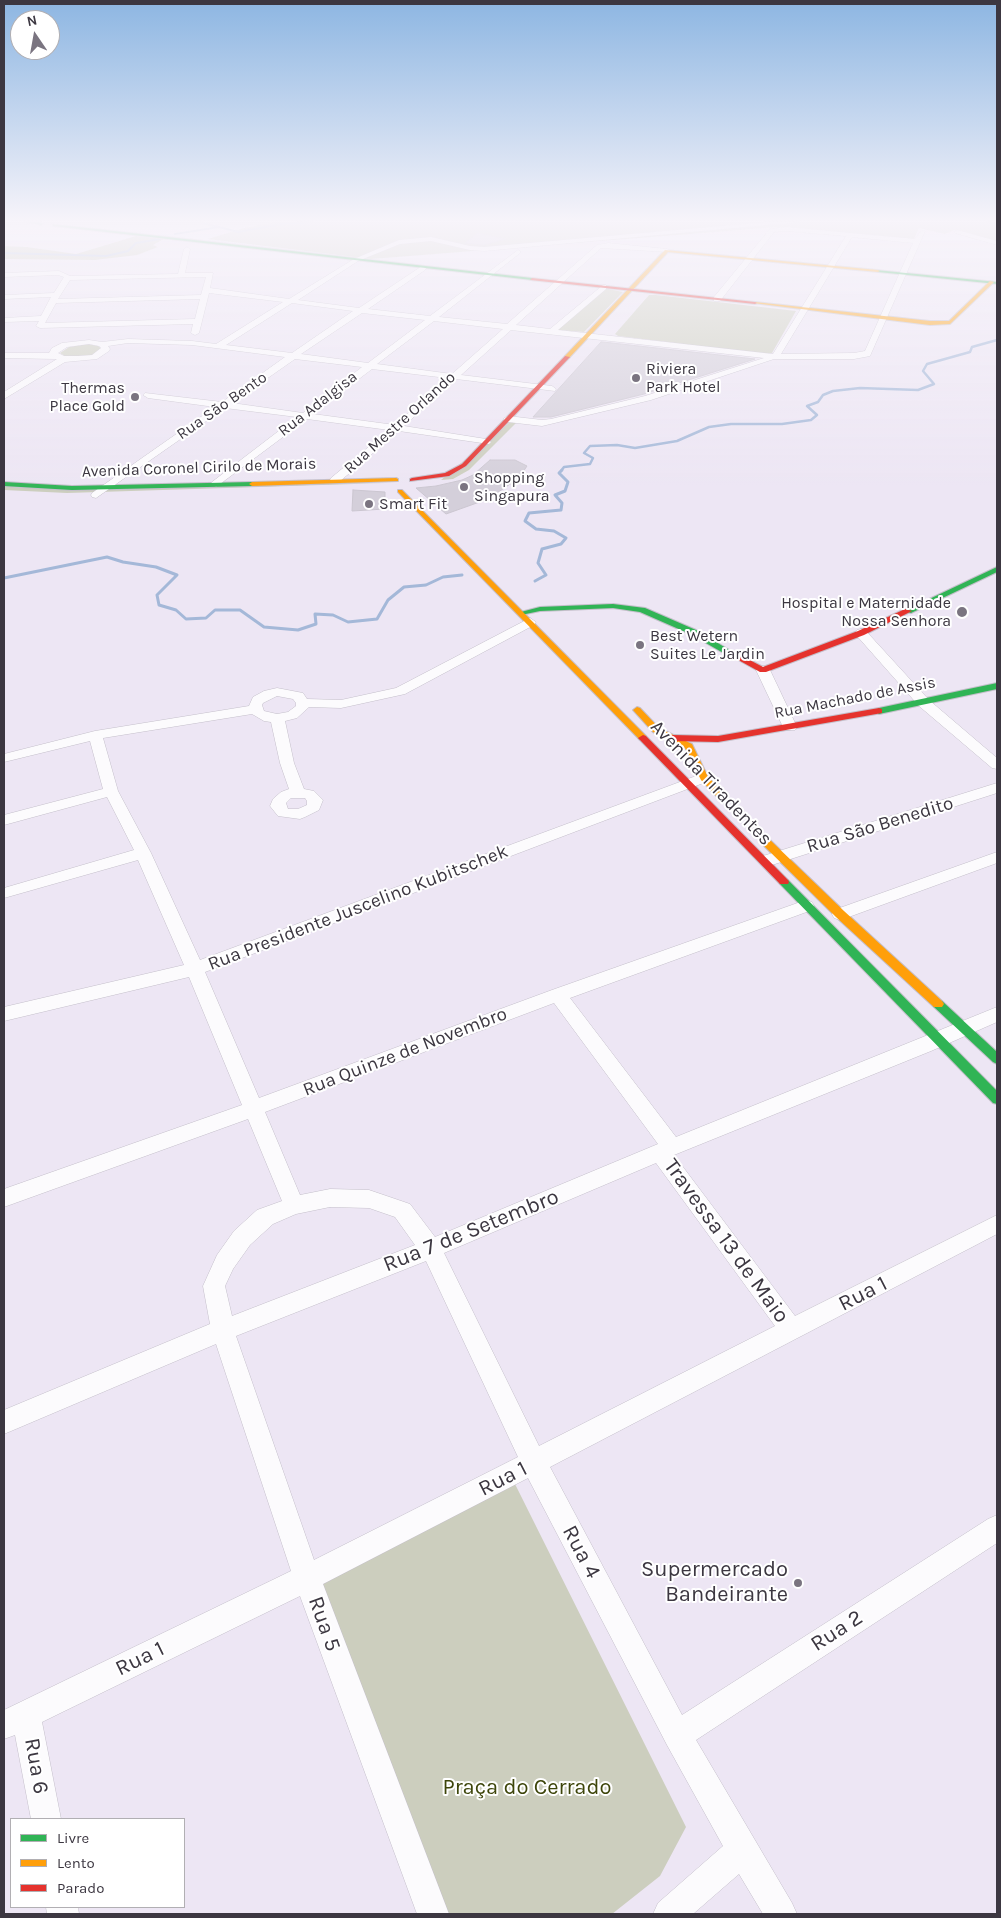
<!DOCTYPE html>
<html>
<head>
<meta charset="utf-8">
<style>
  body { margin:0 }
  #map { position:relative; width:1001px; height:1918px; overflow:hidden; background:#ede6f4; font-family:Karla,sans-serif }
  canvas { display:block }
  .frame { position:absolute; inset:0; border:5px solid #3c3741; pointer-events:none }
  .legend { position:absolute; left:10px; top:1818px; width:175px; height:90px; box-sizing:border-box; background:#fff; border:1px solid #b1afb3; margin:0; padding:6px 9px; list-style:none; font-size:15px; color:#3c3741 }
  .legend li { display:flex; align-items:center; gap:10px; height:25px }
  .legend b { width:25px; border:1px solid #b1afb3 }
  .north { position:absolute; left:10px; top:10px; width:50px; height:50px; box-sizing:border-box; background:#fff; border:1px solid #b1afb3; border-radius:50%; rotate:348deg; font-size:14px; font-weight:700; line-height:20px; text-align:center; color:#3c3741 }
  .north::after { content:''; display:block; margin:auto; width:18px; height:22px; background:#7a7480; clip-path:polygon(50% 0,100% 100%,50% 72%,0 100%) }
</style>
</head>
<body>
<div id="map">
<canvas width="1001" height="1918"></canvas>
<div class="frame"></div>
<ul class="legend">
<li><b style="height:6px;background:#30b455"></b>Livre</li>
<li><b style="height:6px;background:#ff9f0a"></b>Lento</li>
<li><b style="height:6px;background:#e5322d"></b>Parado</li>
</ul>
<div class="north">N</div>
</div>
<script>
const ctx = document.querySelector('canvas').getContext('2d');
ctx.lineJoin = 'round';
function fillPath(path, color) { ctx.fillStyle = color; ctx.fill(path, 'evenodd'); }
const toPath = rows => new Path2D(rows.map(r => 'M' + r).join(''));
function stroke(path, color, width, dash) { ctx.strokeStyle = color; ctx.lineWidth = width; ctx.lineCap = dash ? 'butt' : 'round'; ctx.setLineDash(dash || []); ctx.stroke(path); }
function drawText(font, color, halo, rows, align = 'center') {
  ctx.font = font + ' Karla,sans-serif'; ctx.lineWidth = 4; ctx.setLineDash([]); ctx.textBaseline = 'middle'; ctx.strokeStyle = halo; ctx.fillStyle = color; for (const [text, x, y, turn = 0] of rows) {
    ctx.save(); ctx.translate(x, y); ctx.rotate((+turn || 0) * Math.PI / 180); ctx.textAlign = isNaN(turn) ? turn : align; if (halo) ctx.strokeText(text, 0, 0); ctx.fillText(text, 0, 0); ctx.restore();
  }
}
fillPath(toPath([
  [274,222,997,222,997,242,954,230,945,234,919,228,914,239,778,227,371,259,208,239,244,228],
  [604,288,623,292,584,332,557,330],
  [649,295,656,295,796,311,772,353,765,354,618,336,615,334],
  [88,344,98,346,102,349,92,356,66,357,60,353,69,347],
  [510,422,516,423,469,470,453,479,441,480],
  [386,483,67,493,4,490,4,486,22,488],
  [514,1482,686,1827,660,1876,612,1914,441,1914,317,1583]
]), '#cccebe');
fillPath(toPath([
  [136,236,164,239,153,245,158,247,137,255,95,260,4,259,4,246,27,247,76,254]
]), '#c6c8b3');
stroke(toPath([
  [200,222,218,227],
  [987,222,997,224],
  [175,234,219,227,238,232,282,224,312,222],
  [4,253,106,256,128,251,136,243,160,239]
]), '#a4b8d8', 2);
stroke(toPath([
  [561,471,564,467,590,464,593,458,584,453,590,446,617,445,635,448,677,441,709,427,731,424,782,424,811,420,817,415,807,406,818,402,823,395,833,391,860,388,918,390,934,384,923,371,927,364,970,352,972,347,997,340]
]), '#a4b8d8', 2.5);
stroke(toPath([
  [4,578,107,557,123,562,156,567,177,575,157,595,159,605,176,610,186,619,206,618,215,610,240,610,264,627,298,630,316,624,315,614,333,615,348,622,377,619,388,600,404,587,426,585,443,577,462,575],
  [535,581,546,575,538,563,542,549,561,544,566,538,554,531,536,529,525,521,529,513,561,510,562,503,555,495,565,491,568,482,559,473,562,470]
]), '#a4b8d8', 3);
const building = toPath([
  [478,233,505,239,484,245,465,243,478,233],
  [601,342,603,342,755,359,644,394,551,417,533,417,601,342],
  [490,460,515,460,527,466,519,478,488,499,446,514,416,488,436,486,462,480,473,475,490,460],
  [353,490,385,492,385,509,352,511,353,490]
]);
fillPath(building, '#d4cfda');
stroke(building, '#cbc6d0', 1);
const street = toPath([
  [768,222,799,222,484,251,470,250,431,241,400,244,358,261,298,300,359,308,422,266,426,268,425,270,368,309,430,316,518,250,520,251,520,253,439,317,507,324,597,245,608,243,667,249,669,250,669,252,601,248,516,325,550,329,603,285,606,285,606,289,558,330,773,354,846,236,786,231,774,232,720,301,714,301,714,297,770,229,786,227,915,239,921,231,925,231,870,356,854,359,774,359,651,400,542,426,508,422,503,419,508,416,542,420,551,419,645,396,764,358,511,330,461,375,552,386,556,389,555,391,456,379,404,426,486,439,491,442,489,444,399,431,339,482,335,483,331,482,330,480,331,478,389,430,307,419,216,487,211,484,212,482,297,417,225,408,96,498,92,497,91,495,92,493,215,407,148,398,143,395,145,393,222,402,285,357,192,345,128,343,108,346,110,349,109,351,97,359,65,362,4,399,4,392,57,359,4,358,4,353,49,353,52,348,62,343,89,340,102,342,128,339,192,341,216,344,283,302,209,293,199,333,195,335,191,333,193,324,40,328,36,326,39,321,4,322,4,318,41,316,51,297,4,299,4,295,54,293,64,277,58,275,4,277,4,273,59,271,70,276,178,274,184,249,187,247,190,249,185,273,213,273,210,288,289,299,354,259,399,240,431,237,470,246,484,247,768,222],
  [852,237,913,243,865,351,854,353,781,354,852,237],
  [206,277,201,295,58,299,70,280,206,277],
  [200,299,195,319,45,323,56,303,200,299],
  [292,303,353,311,292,353,226,345,292,303],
  [362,313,425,320,368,363,301,354,362,313],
  [434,321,503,329,452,374,377,364,434,321],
  [89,344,99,346,101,348,92,355,78,356,64,356,58,353,67,347,89,344],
  [295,359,362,367,303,413,232,403,295,359],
  [372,369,447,378,395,425,313,414,372,369],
  [957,230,997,241,997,245,955,233,954,232,957,230],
  [530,618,536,622,534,625,405,694,341,708,309,707,297,718,285,721,294,763,304,789,314,791,323,800,319,810,305,817,300,819,278,816,270,806,273,799,281,792,289,789,280,763,271,722,264,721,252,714,103,738,118,791,151,853,200,960,696,776,706,776,708,779,706,782,205,972,259,1098,552,990,806,900,812,902,814,906,812,910,570,998,676,1137,997,1007,997,1022,931,1051,674,1155,795,1316,997,1215,997,1234,550,1467,682,1715,988,1519,997,1515,997,1543,696,1740,792,1903,797,1914,763,1914,739,1874,693,1914,653,1914,658,1903,723,1846,667,1745,528,1478,323,1584,449,1914,417,1914,300,1596,42,1722,61,1819,31,1819,15,1735,4,1739,4,1710,291,1571,216,1344,4,1434,4,1410,210,1324,203,1286,217,1255,234,1231,257,1210,282,1201,248,1119,4,1207,4,1189,242,1105,189,977,4,1021,4,1007,184,965,138,860,4,898,4,888,134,850,107,797,4,825,4,815,103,789,90,741,4,762,4,754,95,731,249,706,253,697,264,691,277,688,303,693,307,699,341,700,396,688,530,618],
  [277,696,293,699,296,703,296,706,288,712,277,714,264,711,262,705,263,703,277,696],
  [291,798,305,798,307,801,307,805,298,809,288,809,286,803,291,798],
  [554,1003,658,1144,435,1237,410,1204,369,1190,330,1189,300,1195,265,1112,554,1003],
  [656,1163,775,1326,539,1446,444,1253,656,1163],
  [330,1207,369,1208,395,1217,415,1245,232,1316,225,1286,233,1269,250,1245,273,1224,296,1214,330,1207],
  [426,1261,518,1457,314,1560,236,1336,426,1261],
  [861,629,865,630,929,700,997,758,997,769,992,768,919,706,857,636,855,633,857,630,861,629],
  [763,666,770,670,797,727,795,730,785,730,783,727,756,670,763,666],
  [997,783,997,793,775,864,769,865,763,864,761,860,763,856,997,783],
  [997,852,997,863,846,918,840,920,834,918,832,914,834,910,997,852],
  [46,1907,78,1907,79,1914,47,1914,46,1907]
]);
const fast = toPath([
  [25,222,39,222,43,224,41,225,25,222],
  [52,224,532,278,534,279,532,280,53,226,52,224],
  [876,270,997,282,997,284,878,272,876,270],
  [4,482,72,486,252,482,255,484,252,486,72,490,4,486,4,482],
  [997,567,997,572,911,613,904,611,997,567],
  [613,604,645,608,696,630,741,657,740,659,734,659,690,634,640,612,613,608,540,611,521,615,517,613,540,607,613,604],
  [997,683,997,689,879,714,875,711,879,708,997,683],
  [784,879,788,880,997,1091,997,1104,993,1103,780,884,779,882,784,879],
  [938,1000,942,1001,997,1052,997,1064,993,1062,934,1007,932,1004,934,1001,938,1000]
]);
const slow = toPath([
  [665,250,878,270,880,271,878,272,668,252,569,358,565,358,565,356,665,250],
  [990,281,994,282,950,324,930,325,753,303,755,302,930,321,949,321,990,281],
  [396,478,398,479,398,481,252,486,249,484,252,482,396,478],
  [398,490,402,490,646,736,646,740,640,740,398,492,398,490],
  [637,707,640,708,659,728,692,744,708,777,729,799,731,801,729,803,723,803,701,780,685,748,653,732,633,710,637,707],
  [764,837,768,838,844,911,942,1001,944,1004,942,1007,934,1007,836,917,760,842,759,840,764,837]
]);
const jam = toPath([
  [532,278,755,302,757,303,755,304,530,280,532,278],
  [565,356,570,357,466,466,449,476,410,481,410,479,412,478,445,473,462,464,565,356],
  [905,609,912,611,864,635,766,672,760,672,733,657,734,655,740,655,763,667,858,631,905,609],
  [879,708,882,709,882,713,718,742,672,741,667,738,672,735,718,736,879,708],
  [643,735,646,736,788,880,789,882,788,884,780,884,640,740,638,738,643,735]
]);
stroke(street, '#c4bfca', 1);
stroke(fast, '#c4bfca', 2);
stroke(slow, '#c4bfca', 2);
stroke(jam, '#c4bfca', 2);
fillPath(street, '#fcfbfd');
fillPath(fast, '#30b455');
fillPath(slow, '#ff9f0a');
fillPath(jam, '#e5322d');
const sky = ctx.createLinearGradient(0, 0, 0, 491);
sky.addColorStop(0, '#8db6e2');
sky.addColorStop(0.45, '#f7f4fa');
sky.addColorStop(1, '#f7f4fa00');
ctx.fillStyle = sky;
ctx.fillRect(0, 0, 1001, 491);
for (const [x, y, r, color] of [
  [636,378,5,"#7a7480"],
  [135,397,5,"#7a7480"],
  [464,487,5,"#7a7480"],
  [369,504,5,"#7a7480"],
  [962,612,6,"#7a7480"],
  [640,645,5,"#7a7480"],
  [798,1583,5,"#7a7480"]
]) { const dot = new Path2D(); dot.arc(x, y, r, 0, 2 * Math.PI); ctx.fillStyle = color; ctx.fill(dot); stroke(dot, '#fff', 2); }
drawText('16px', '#3c3741', '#fff', [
  ["Riviera",646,369],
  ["Park Hotel",646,387],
  ["Thermas",125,388,"right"],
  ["Place Gold",125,406,"right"],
  ["Shopping",474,478],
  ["Singapura",474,496],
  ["Smart Fit",379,504],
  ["Hospital e Maternidade",951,603,"right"],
  ["Nossa Senhora",951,621,"right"],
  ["Best Wetern",650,636],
  ["Suites Le Jardin",650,654]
], 'left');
drawText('16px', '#3c3741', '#fff', [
  ["Rua Adalgisa",318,404,-38],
  ["Rua São Bento",222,406,-35],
  ["Rua Mestre Orlando",400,423,-42],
  ["Avenida Coronel Cirilo de Morais",199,468,-2],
  ["Rua Machado de Assis",855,698,-11]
]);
drawText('19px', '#3c3741', '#fff', [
  ["Avenida Tiradentes",711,783,46],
  ["Rua São Benedito",880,825,-17],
  ["Rua Presidente Juscelino Kubitschek",358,908,-21],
  ["Rua Quinze de Novembro",405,1052,-21]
]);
drawText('22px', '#3c3741', '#fff', [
  ["Rua 7 de Setembro",471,1231,-22],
  ["Travessa 13 de Maio",726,1241,54],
  ["Rua 1",863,1294,-27],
  ["Rua 1",503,1479,-27],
  ["Rua 4",581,1552,62],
  ["Rua 5",324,1624,70],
  ["Rua 2",837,1631,-33],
  ["Rua 1",140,1659,-26],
  ["Rua 6",36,1766,80]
]);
drawText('22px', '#3c3741', '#fff', [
  ["Supermercado",788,1570],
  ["Bandeirante",788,1595]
], 'right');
drawText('22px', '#3d450a', '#fff', [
  ["Praça do Cerrado",527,1788]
]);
</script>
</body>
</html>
